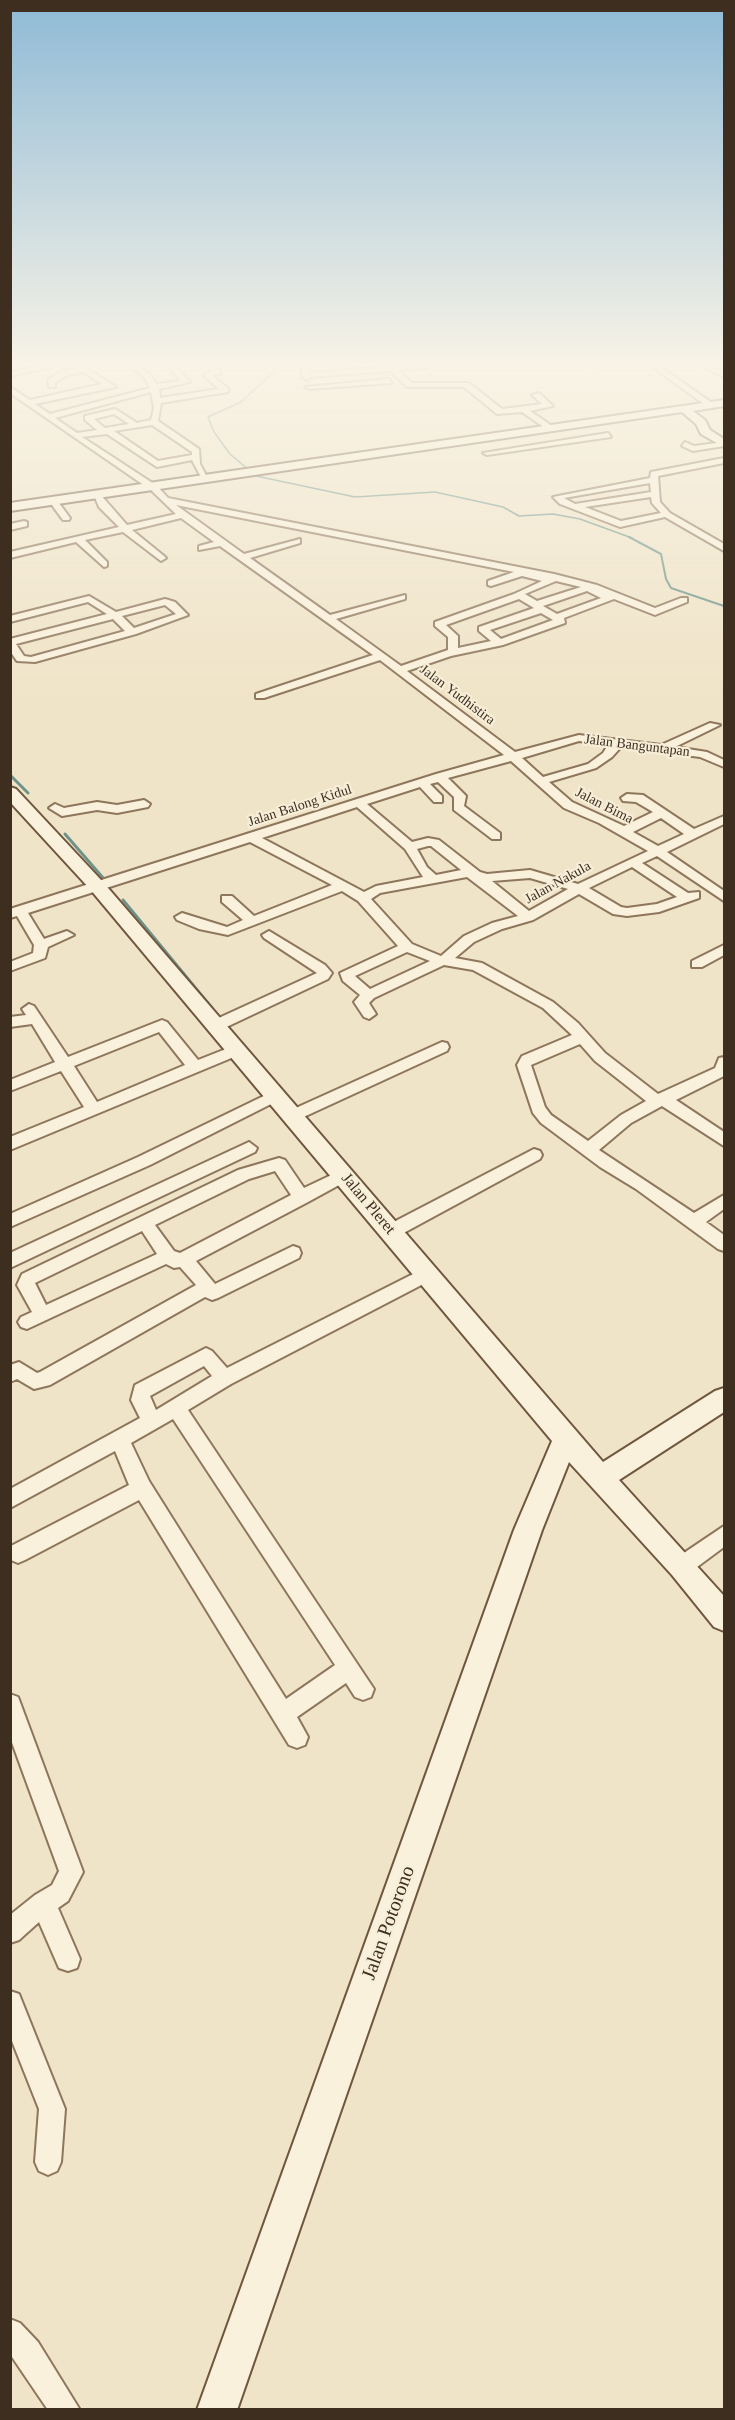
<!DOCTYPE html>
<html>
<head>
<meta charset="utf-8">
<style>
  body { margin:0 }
  #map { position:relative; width:735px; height:2420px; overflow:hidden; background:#f0e4c8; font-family:"Times New Roman",serif }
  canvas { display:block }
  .frame { position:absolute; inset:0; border:12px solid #3d2e20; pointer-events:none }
</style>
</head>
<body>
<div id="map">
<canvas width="735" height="2420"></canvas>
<div class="frame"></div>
</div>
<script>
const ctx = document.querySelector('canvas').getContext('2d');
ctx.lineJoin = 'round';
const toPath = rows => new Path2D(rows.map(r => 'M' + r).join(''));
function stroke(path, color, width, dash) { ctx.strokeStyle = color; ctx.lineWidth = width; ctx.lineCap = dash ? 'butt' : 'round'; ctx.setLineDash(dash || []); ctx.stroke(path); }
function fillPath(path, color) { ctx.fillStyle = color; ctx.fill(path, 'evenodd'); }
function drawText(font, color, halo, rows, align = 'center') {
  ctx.font = font + ' "Times New Roman",serif'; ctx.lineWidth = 4.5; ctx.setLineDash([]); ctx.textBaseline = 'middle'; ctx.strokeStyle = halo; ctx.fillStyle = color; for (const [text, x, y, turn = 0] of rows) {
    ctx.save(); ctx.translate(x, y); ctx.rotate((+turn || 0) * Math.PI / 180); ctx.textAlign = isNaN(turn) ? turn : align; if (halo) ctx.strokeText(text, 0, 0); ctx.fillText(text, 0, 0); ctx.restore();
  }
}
stroke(toPath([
  [291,361,281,365,241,402,208,417,214,432,230,454,256,476,355,497,435,492,503,507,519,516,553,514,580,519,632,538]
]), '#6f938a', 1.5);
stroke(toPath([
  [629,537,661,554,666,579,671,588,724,606]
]), '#6f938a', 2);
stroke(toPath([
  [10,775,28,793],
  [65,834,104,879],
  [123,900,212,1008]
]), '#6f938a', 3);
const street = toPath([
  [61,361,75,361,116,387,35,404,50,414,150,388,144,377,123,361,130,361,150,374,156,384,181,381,163,361,171,361,190,382,159,389,160,398,219,389,203,375,212,371,203,361,211,361,220,370,220,374,212,376,228,388,228,392,161,403,158,421,199,449,200,464,209,481,203,481,192,460,157,467,107,434,82,437,157,486,168,498,554,574,597,585,655,608,681,598,687,598,687,602,655,615,614,599,564,618,565,623,503,645,451,656,407,671,515,752,579,735,661,745,710,723,720,725,675,747,707,752,724,760,724,767,700,757,621,747,612,757,596,768,549,782,572,802,624,826,653,812,636,802,623,801,621,798,627,794,643,795,694,829,724,816,724,824,667,852,724,891,724,901,657,856,642,863,688,893,699,892,699,898,659,912,627,916,613,914,579,894,533,920,502,929,474,942,455,958,482,963,553,1002,578,1023,605,1053,658,1094,715,1068,719,1058,724,1057,724,1076,676,1100,724,1132,724,1146,662,1106,631,1123,599,1150,694,1213,724,1195,724,1209,706,1222,724,1235,724,1251,718,1249,636,1189,600,1167,541,1123,533,1113,517,1065,522,1056,572,1035,543,1008,473,970,444,965,374,998,369,1003,376,1014,369,1019,364,1017,354,1002,360,995,343,981,340,973,398,946,358,901,342,891,228,935,199,929,177,920,175,917,182,913,227,927,243,920,222,902,222,896,232,896,254,916,332,885,250,842,28,913,44,939,67,931,74,935,48,947,45,958,10,971,10,962,33,953,34,945,17,916,10,918,10,909,436,774,504,755,380,660,264,698,256,698,256,694,373,655,220,546,199,550,199,546,214,542,181,518,132,530,164,556,166,558,161,561,123,532,85,540,107,562,107,566,104,567,76,542,10,558,10,552,119,527,99,507,93,493,99,493,127,525,176,514,151,490,10,393,10,387,30,400,102,384,83,372,65,376,55,383,55,387,49,387,48,380,59,372,77,368,69,363,10,376,10,372,61,361],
  [151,392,154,408,151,420,137,423,115,409,85,416,85,420,97,430,77,433,55,418,151,392],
  [114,414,129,424,105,428,94,419,114,414],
  [152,425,192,452,192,455,158,461,114,431,152,425],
  [176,505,514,572,488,581,488,585,491,586,522,576,542,581,514,594,435,622,435,626,448,637,448,650,401,666,336,619,405,599,405,595,330,615,250,558,300,543,300,539,244,554,176,505],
  [556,581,581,587,537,601,525,594,556,581],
  [587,591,601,598,557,614,543,606,587,591],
  [519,599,534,608,479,627,479,631,491,641,458,648,458,636,446,625,519,599],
  [541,613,553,620,501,639,490,630,541,613],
  [579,741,608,745,603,753,588,764,543,777,522,758,579,741],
  [511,761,564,808,599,823,648,851,578,884,530,870,487,874,480,872,439,840,428,838,412,842,367,804,420,787,434,802,442,802,442,796,430,784,438,782,454,797,454,810,492,839,500,839,500,833,464,806,466,796,448,778,511,761],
  [357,807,405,849,423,877,376,886,364,892,262,838,357,807],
  [661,818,684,834,658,846,633,832,661,818],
  [428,846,431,846,461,870,436,875,427,867,417,849,428,846],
  [632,867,677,897,657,904,627,908,621,907,589,888,632,867],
  [467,877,518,916,492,923,464,936,441,956,412,944,371,899,380,893,467,877],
  [530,878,568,889,529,911,492,881,530,878],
  [407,952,430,961,370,989,355,976,407,952],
  [580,1044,595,1061,646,1101,621,1115,588,1141,551,1115,545,1107,531,1065,580,1044],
  [333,361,359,361,307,367,309,373,386,367,381,361,388,361,394,366,425,364,428,368,398,370,412,383,469,383,502,409,542,404,532,395,539,393,553,406,530,411,555,428,548,430,522,412,497,414,464,387,407,387,390,371,310,377,307,380,303,378,300,364,333,361],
  [611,361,631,361,592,367,588,365,611,361],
  [644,361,652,361,715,405,708,407,644,361],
  [724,361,724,365,714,368,724,372,724,377,703,367,724,361],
  [389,379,392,383,309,389,305,387,389,379],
  [608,433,611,437,487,455,483,453,608,433],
  [685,442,694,446,724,442,724,446,693,451,682,446,685,442],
  [724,458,724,463,658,476,660,502,670,513,724,544,724,551,665,517,620,527,560,504,553,497,650,478,651,472,724,458],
  [650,483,651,492,575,504,564,498,650,483],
  [651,497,652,503,661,513,621,521,585,507,651,497],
  [50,499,56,499,70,518,69,520,63,520,49,501,50,499],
  [24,521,27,522,27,526,10,530,10,524,24,521],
  [89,596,116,612,165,599,175,602,188,615,136,634,35,662,17,661,10,651,10,639,107,614,88,602,10,622,10,616,89,596],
  [165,605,176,614,134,628,122,616,165,605],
  [113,619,125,631,31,657,24,656,16,644,113,619],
  [144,800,150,804,148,807,117,813,97,810,62,816,49,808,55,804,64,808,97,802,117,805,144,800],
  [269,931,325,965,332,973,328,979,220,1030,210,1030,208,1026,210,1022,317,973,264,938,262,935,269,931],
  [724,945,724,955,702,967,692,967,692,961,724,945],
  [29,1004,34,1006,68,1057,162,1020,167,1022,198,1060,236,1045,243,1050,241,1054,10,1150,10,1137,84,1107,61,1071,10,1091,10,1080,55,1062,32,1024,10,1027,10,1017,26,1015,22,1009,29,1004],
  [159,1032,185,1065,97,1102,74,1066,159,1032],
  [442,1042,447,1043,449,1047,447,1051,297,1120,287,1120,284,1116,287,1112,442,1042],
  [274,1091,279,1092,282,1096,279,1100,150,1165,10,1227,10,1214,138,1157,274,1091],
  [249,1142,257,1148,255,1152,10,1268,10,1253,249,1142],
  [534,1149,540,1151,542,1155,540,1159,398,1236,386,1236,384,1231,386,1226,534,1149],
  [279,1158,285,1160,304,1188,344,1169,352,1175,350,1179,308,1202,196,1261,215,1284,293,1246,299,1248,301,1253,299,1258,218,1298,212,1300,205,1297,50,1385,34,1389,17,1379,10,1382,10,1365,19,1362,37,1373,40,1372,196,1285,180,1267,174,1268,166,1264,27,1329,21,1327,18,1322,21,1317,32,1312,17,1285,22,1274,238,1170,279,1158],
  [275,1171,291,1195,180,1253,174,1251,155,1225,249,1179,275,1171],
  [142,1231,157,1254,46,1305,35,1283,142,1231],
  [425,1268,431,1270,434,1275,431,1280,231,1384,188,1410,374,1689,371,1697,363,1700,355,1697,346,1683,297,1717,308,1737,305,1745,297,1748,289,1745,139,1500,25,1560,18,1563,11,1560,11,1546,129,1485,115,1451,10,1508,10,1489,140,1418,131,1400,135,1385,206,1348,212,1351,227,1368,425,1268],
  [204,1366,212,1376,156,1410,150,1396,204,1366],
  [173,1419,335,1665,286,1699,149,1481,131,1443,173,1419],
  [724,1526,724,1547,689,1573,682,1576,675,1573,672,1566,675,1559,724,1526],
  [10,1694,18,1697,21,1705,83,1872,68,1901,58,1908,80,1959,77,1968,68,1971,59,1968,39,1922,19,1940,10,1943,10,1915,35,1895,52,1885,59,1871,10,1737,10,1694],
  [10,1991,19,1994,65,2109,61,2162,57,2171,48,2175,39,2171,35,2162,39,2109,10,2036,10,1991],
  [10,2319,20,2323,38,2342,80,2410,48,2410,10,2354,10,2319]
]);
const secondary = toPath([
  [724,400,724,406,693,411,705,420,710,430,724,439,724,447,701,434,696,424,682,412,10,511,10,503,724,400],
  [10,787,16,789,102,881,603,1462,715,1391,724,1388,724,1412,619,1480,724,1596,724,1631,714,1627,672,1575,569,1462,542,1530,237,2410,197,2410,514,1530,552,1441,90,889,10,802,10,787]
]);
stroke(street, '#8d765c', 4);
stroke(secondary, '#6f573f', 4);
fillPath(street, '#faf1dc');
fillPath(secondary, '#faf1dc');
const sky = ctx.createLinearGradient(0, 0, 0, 699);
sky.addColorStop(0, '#8fbad6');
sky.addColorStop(0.52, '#f8f3e6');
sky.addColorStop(1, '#f8f3e600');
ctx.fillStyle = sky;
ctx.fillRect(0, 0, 735, 699);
drawText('14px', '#3d2e20', '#f7eed8', [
  ["Jalan Yudhistira",457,695,37],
  ["Jalan Banguntapan",637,746,7],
  ["Jalan Balong Kidul",300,806,-18],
  ["Jalan Bima",604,806,27],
  ["Jalan Nakula",558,883,-29]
]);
drawText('16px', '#3d2e20', '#f7eed8', [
  ["Jalan Pleret",368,1204,50]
]);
drawText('20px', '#3d2e20', '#f7eed8', [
  ["Jalan Potorono",389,1923,-70]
]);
</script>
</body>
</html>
